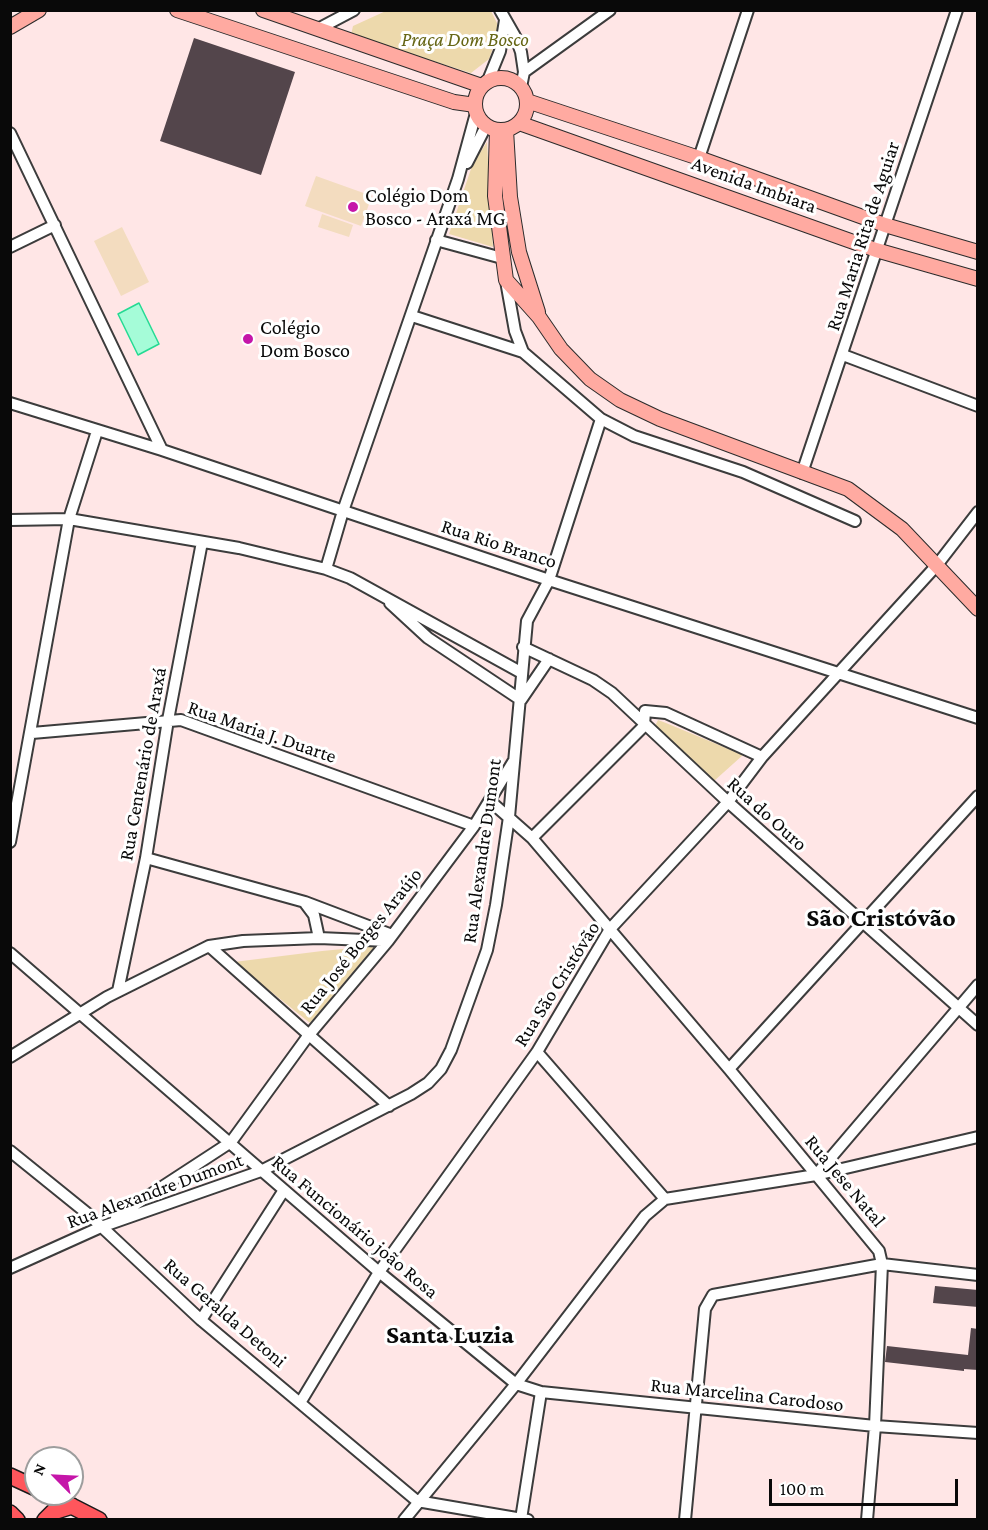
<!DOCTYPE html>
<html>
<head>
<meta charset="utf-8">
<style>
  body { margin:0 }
  #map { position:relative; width:988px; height:1530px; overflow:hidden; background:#ffe6e6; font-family:"Crimson Pro",serif }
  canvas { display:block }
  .frame { position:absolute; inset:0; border:12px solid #090909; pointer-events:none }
  .north { position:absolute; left:24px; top:1446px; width:60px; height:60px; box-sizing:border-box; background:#fff; border:2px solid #9d9d9d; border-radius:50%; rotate:294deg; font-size:16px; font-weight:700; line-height:24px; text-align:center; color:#090909 }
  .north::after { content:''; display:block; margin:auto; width:21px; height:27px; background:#c516a9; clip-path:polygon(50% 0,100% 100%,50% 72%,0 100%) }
  .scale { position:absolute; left:769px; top:1479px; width:189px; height:27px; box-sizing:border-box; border:3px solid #090909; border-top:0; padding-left:8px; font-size:18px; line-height:21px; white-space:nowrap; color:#090909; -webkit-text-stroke:4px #fff; paint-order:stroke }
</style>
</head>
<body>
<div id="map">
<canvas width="988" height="1530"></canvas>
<div class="frame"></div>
<div class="north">N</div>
<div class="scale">100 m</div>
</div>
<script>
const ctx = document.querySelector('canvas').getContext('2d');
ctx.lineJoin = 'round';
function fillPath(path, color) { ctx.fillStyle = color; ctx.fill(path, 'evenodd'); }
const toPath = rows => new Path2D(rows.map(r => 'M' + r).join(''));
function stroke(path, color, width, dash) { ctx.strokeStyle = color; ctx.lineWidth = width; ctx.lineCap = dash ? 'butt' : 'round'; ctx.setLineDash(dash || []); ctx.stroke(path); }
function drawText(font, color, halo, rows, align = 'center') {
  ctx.font = font + ' "Crimson Pro",serif'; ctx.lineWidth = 6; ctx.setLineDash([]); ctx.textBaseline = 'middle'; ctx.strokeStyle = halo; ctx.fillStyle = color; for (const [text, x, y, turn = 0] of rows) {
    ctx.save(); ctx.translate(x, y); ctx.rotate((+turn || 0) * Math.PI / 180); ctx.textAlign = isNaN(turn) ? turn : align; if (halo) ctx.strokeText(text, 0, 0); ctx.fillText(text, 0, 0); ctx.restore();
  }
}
fillPath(toPath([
  [388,10,491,11,500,29,489,59,471,73,351,35,353,26],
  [487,142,493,247,449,234,473,163],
  [658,720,666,723,743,755,714,781,655,726],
  [375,946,310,1023,234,962,322,951]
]), '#edd9ac');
fillPath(toPath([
  [316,176,372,196,361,226,305,206],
  [322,214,353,225,349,237,318,227],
  [122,227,149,282,121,296,94,241]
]), '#f3dcbf');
const water = toPath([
  [139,303,159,344,138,355,118,314,139,303]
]);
fillPath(water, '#a5fcd8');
stroke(water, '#25da93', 1.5);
fillPath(toPath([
  [194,38,295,72,261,175,160,141],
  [935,1286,978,1290,978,1307,933,1303],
  [971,1328,978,1329,978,1370,964,1369,964,1371,885,1362,887,1346,968,1355]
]), '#53454b');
const minor = toPath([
  [500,10,516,38,521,52,524,72,521,87],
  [318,29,354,10],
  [524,72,610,10],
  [487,83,500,51,505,20],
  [10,133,162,450],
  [699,158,748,10],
  [467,163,486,126],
  [436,240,502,258],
  [10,247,55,225],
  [506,281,515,331,523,352,601,419,634,436,743,472,855,521],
  [412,316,523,352],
  [843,355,978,406],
  [10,403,162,450,549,580,978,718],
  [802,473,957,10],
  [10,520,69,519,239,548,326,569,350,578,522,673],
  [326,569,343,511,458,179,476,113],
  [390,603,428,638,521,700,549,659],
  [523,647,593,680,612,693,728,802,978,1025],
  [32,733,181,720,474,826],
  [490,801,532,838,729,1069,879,1251,882,1264,875,1426,867,1520],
  [532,838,644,726,645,711,666,713,762,757],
  [10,842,69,519,97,431],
  [146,858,305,902,392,935],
  [305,903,314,915,319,938],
  [209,946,389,1106],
  [10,953,379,1272,516,1384,541,1392,875,1426,978,1433],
  [118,991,146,858,168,720,202,542],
  [537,1052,665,1199],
  [10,1057,107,997,209,946,243,941,319,938,388,941],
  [729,1069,978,796],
  [10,1151,88,1214,201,1320,417,1501,528,1520],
  [816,1175,978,985],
  [665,1199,816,1175,978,1137],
  [116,1217,231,1142,308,1036,388,941,474,826,513,762],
  [10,1268,101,1227,261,1171,411,1094,428,1083,441,1069,451,1050,487,950,496,905,509,817,527,621,549,580,601,419],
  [201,1320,284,1190],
  [300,1403,379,1272,537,1052,610,929,728,802,762,757,937,565,978,512],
  [521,1519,541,1392],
  [404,1520,516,1384,645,1216,665,1199],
  [685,1520,705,1309,713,1295,882,1264,978,1275]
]);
const secondary = toPath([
  [177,10,454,102,475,105],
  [263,10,482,86],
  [10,27,39,10],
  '475 104a26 26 0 1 1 52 0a26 26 0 1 1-52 0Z',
  [527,101,699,158,885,225,978,252],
  [519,123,876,250,978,279],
  [497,130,495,196,506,280,539,317,561,349,590,379,620,400,660,419,848,489,902,529,978,609],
  [506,130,510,197,519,252,538,312]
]);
const primary = toPath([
  [10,1476,36,1488],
  [48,1494,99,1520],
  [10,1513,17,1520],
  [45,1520,53,1512,72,1506]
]);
stroke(minor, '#3c3c3c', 14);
stroke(secondary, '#2b2b2b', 16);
stroke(primary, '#1a1a1a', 18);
stroke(minor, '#fff', 10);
stroke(secondary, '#ffaaa1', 14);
stroke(primary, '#ff565c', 15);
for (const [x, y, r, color] of [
  [353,207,6,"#c516a9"],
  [248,339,6,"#c516a9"]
]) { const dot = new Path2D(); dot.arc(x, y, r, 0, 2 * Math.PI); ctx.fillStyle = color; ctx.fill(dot); stroke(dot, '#fff', 2); }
drawText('italic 20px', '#666615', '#fff', [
  ["Praça Dom Bosco",465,40]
]);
drawText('20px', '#090909', '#fff', [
  ["Avenida Imbiara",754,185,20],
  ["Rua Maria Rita de Aguiar",863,236,-72],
  ["Rua Rio Branco",499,544,18],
  ["Rua Maria J. Duarte",262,732,19],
  ["Rua Centenário de Araxá",143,764,-80],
  ["Rua do Ouro",767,814,42],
  ["Rua Alexandre Dumont",482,851,-82],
  ["Rua José Borges Araújo",361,941,-51],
  ["Rua São Cristóvão",557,984,-58],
  ["Rua Jese Natal",845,1181,50],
  ["Rua Alexandre Dumont",155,1191,-20],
  ["Rua Funcionário joão Rosa",355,1227,40],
  ["Rua Geralda Detoni",225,1313,41],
  ["Rua Marcelina Carodoso",747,1395,6]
]);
drawText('20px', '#090909', '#fff', [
  ["Colégio Dom",365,196],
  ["Bosco - Araxá MG",365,219],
  ["Colégio",260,328],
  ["Dom Bosco",260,351]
], 'left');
drawText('bold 26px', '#090909', '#fff', [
  ["São Cristóvão",881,918],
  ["Santa Luzia",450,1335]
]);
</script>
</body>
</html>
